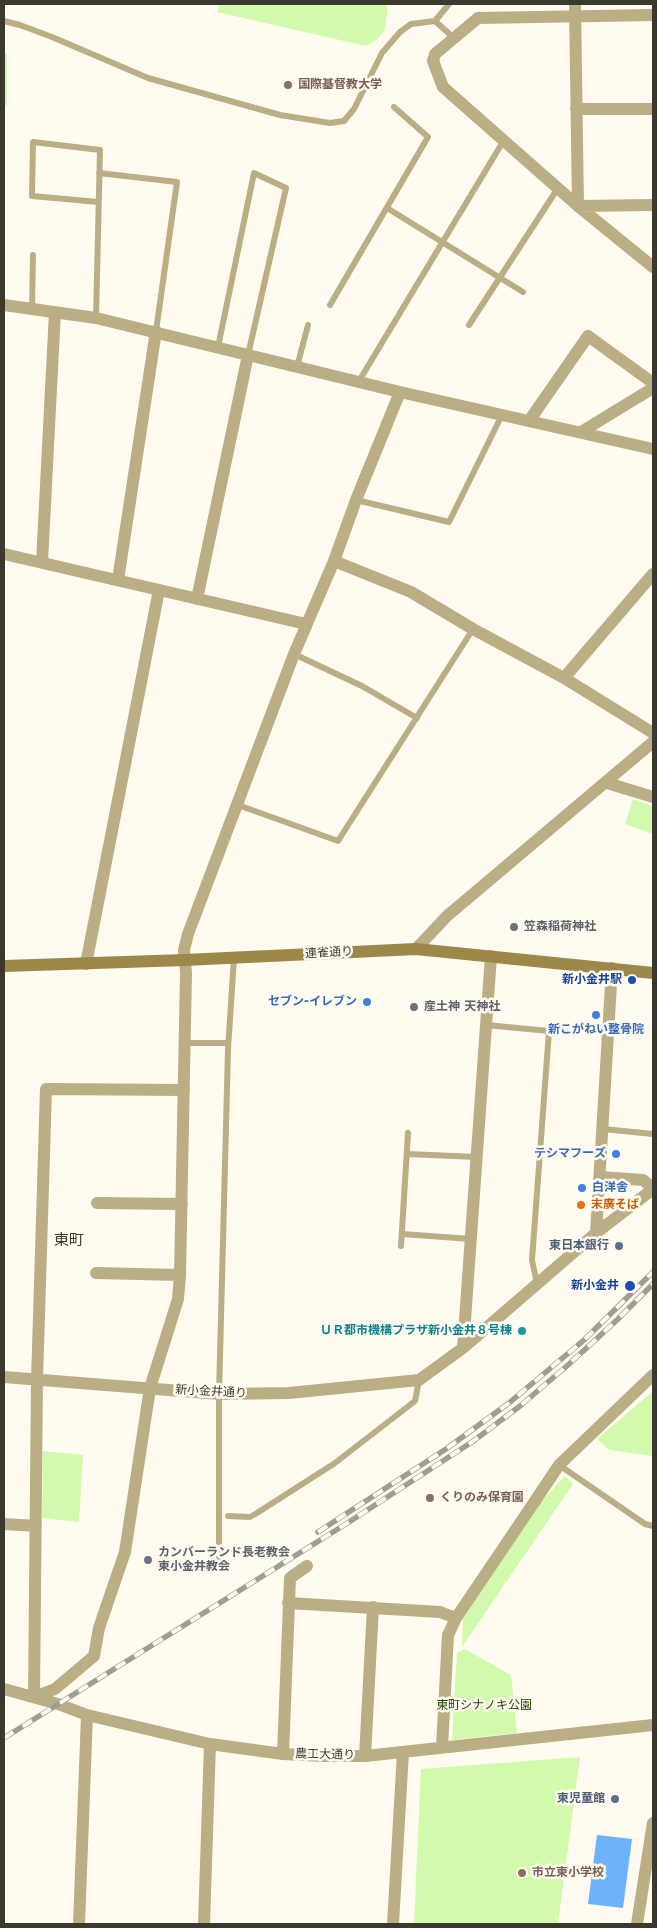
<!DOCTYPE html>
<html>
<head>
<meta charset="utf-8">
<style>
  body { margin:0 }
  #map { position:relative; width:657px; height:1928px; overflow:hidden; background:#fffbf0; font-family:"DejaVu Sans",sans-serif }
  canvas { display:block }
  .frame { position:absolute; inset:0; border:5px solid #3b382d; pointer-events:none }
</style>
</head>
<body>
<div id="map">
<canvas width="657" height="1928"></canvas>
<div class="frame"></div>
</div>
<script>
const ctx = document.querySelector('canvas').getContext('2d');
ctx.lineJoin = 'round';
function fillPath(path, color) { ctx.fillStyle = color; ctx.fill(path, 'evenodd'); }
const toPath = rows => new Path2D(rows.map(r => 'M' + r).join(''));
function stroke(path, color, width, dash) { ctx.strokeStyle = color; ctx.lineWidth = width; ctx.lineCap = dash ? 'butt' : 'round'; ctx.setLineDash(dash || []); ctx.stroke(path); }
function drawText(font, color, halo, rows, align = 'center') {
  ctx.font = font + ' "DejaVu Sans","Noto Sans JP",sans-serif'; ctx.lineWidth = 5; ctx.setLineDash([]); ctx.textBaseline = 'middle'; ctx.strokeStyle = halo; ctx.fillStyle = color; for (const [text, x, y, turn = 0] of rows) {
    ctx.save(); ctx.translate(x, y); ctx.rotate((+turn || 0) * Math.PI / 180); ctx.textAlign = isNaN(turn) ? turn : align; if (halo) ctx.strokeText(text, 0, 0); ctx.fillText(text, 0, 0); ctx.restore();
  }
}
fillPath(toPath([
  [220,4,387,4,387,15,385,29,378,39,366,46,217,12],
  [4,54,7,54,7,105,4,105],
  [633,799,653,806,653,834,625,824],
  [653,1391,653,1456,609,1450,597,1439],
  [43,1451,83,1455,79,1522,42,1518],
  [565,1476,573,1484,462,1647,463,1617,539,1504],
  [465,1649,511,1675,517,1733,452,1740,457,1653],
  [580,1757,558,1924,414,1924,421,1769]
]), '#d2faad');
fillPath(toPath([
  [597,1835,632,1839,623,1908,588,1904]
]), '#6cb3fc');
stroke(toPath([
  [4,21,20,25,52,37,148,78,280,115,330,123,344,121,354,109,382,53,400,32,411,24,435,21,449,4],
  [435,21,454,38],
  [99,173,177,182,156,331],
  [387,208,523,292],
  [330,305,428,137,394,107],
  [32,308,33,255],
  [96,318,100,150,33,142,32,196,98,202],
  [469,325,558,188],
  [218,347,254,173,286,188,248,355],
  [297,367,308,325],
  [359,381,504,140],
  [356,500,449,522,502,415],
  [294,654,362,686,417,718],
  [238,805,338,841,473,629],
  [486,1025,549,1031,532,1260,537,1284],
  [185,1043,228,1043],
  [603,1129,653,1134],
  [407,1154,477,1157],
  [402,1234,471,1239],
  [401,1246,408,1133],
  [559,1465,645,1524,653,1526],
  [228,1516,250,1517,257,1513,335,1463,415,1401,419,1380],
  [219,1563,219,1394,228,1049,234,958]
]), '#bbae85', 6);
stroke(toPath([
  [575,4,578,206,653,205],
  [653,15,478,18,435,54,433,61,443,87,578,206,653,267],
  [576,109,653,109],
  [4,305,96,318,400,392,653,449],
  [529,421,588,336,653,383],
  [581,432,653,388],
  [4,554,306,624],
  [334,561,411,592,473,629,564,678,653,733],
  [42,562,55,312],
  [118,580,156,331],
  [197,599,248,355],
  [564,678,653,574],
  [607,783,653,797],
  [416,949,447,916,653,742],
  [86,964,159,590],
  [600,1177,643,1180,648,1184,651,1191],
  [97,1203,182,1204],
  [596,1233,612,968],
  [96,1273,180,1275],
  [463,1348,491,956],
  [4,1377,219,1394,289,1393,419,1380,463,1348,596,1233,653,1189],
  [4,1524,36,1526],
  [288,1603,440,1612,456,1618],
  [4,1689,58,1704,87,1715,210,1744,283,1754,322,1756,365,1756,653,1725],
  [34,1697,55,1689,94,1656,99,1628,125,1552,150,1388,178,1299,180,1275,186,973,184,950,188,934,294,654,334,561,356,500,400,392],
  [34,1697,37,1380,46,1089,184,1090],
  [442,1747,448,1635,456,1618,535,1501],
  [283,1754,290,1578,307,1566],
  [365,1756,373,1607],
  [79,1924,87,1715],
  [204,1924,210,1744],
  [393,1924,403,1752],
  [637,1924,653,1823]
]), '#bbae85', 12);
stroke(toPath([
  [535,1501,559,1465,653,1375]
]), '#bbae85', 12);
stroke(toPath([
  [4,966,185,960,416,949,653,973]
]), '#9c8848', 12);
const rail = toPath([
  [318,1532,446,1449,509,1403,584,1340,653,1272],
  [4,1738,349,1522,472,1442,520,1406,568,1365,617,1320,653,1284]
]);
stroke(rail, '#a19d92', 5.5);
stroke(rail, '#fffbf0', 4, [11]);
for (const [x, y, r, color] of [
  [288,85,5,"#8d6e63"],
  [514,927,5,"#6b7280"],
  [632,980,5,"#1a4fb4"],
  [367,1002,5,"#3f7fe0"],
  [414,1007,5,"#6b7280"],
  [596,1015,5,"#3f7fe0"],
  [616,1154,5,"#3f7fe0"],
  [582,1188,5,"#3f7fe0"],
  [581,1205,5,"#e8710a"],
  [619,1246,5,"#5c6f8a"],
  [630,1286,6,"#1a4fb4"],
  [522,1331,5,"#0f9aa8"],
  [430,1498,5,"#8d6e63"],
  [148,1560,5,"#6b7280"],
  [615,1799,5,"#5c6f8a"],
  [522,1873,5,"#8d6e63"]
]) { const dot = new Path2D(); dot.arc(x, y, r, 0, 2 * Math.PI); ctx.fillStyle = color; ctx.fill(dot); stroke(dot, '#fffbf0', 2); }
drawText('bold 12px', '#785e54', '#fffbf0', [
  ["国際基督教大学",298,85],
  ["くりのみ保育園",440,1498],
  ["市立東小学校",532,1873]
], 'left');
drawText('bold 12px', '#5b616d', '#fffbf0', [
  ["笠森稲荷神社",524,927],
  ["産土神 天神社",424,1007],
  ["カンバーランド長老教会",158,1553],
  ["東小金井教会",158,1567]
], 'left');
drawText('12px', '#3b382d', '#fffbf0', [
  ["連雀通り",329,953,-3],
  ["新小金井通り",211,1392,3],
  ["農工大通り",325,1755,1]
]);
drawText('bold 12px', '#164399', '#fffbf0', [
  ["新小金井駅",622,980],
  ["新小金井",619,1286]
], 'right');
drawText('bold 12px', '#366cbe', '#fffbf0', [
  ["セブン-イレブン",357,1002],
  ["新こがねい整骨院",596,1030,"center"],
  ["テシマフーズ",606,1154],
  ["白洋舎",592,1188,"left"]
], 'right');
drawText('bold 12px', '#c56008', '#fffbf0', [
  ["末廣そば",591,1205]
], 'left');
drawText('bold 12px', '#4e5e75', '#fffbf0', [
  ["東日本銀行",609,1246],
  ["東児童館",605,1799]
], 'right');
drawText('bold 12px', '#0d838f', '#fffbf0', [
  ["ＵＲ都市機構プラザ新小金井８号棟",512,1331]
], 'right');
drawText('12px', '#254000', '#fffbf0', [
  ["東町シナノキ公園",484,1706]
]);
drawText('15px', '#3b382d', '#fffbf0', [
  ["東町",69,1241]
]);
</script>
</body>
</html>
